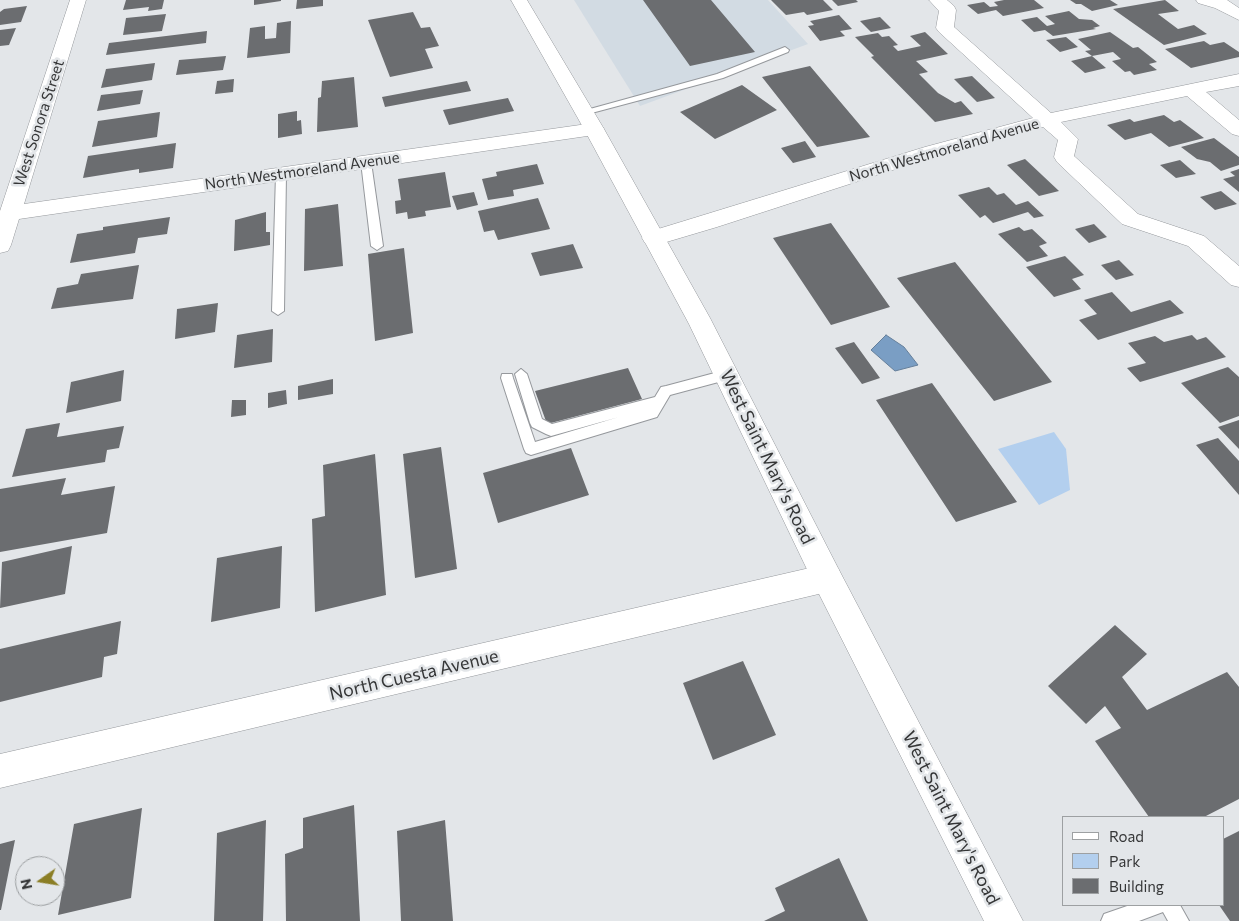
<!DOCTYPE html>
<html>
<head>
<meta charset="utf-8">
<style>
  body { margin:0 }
  #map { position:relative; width:1239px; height:921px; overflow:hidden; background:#e3e6e9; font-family:Commissioner,sans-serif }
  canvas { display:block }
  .legend { position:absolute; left:1062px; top:816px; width:162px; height:90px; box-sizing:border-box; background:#e3e6e9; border:1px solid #9da0a2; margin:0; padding:6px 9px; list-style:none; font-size:15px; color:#353637 }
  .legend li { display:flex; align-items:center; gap:10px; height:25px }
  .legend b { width:25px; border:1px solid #9da0a2 }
  .north { position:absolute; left:15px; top:856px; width:50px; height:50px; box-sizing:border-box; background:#e3e6e9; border:1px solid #9da0a2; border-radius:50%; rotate:257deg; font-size:14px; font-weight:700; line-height:20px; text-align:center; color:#353637 }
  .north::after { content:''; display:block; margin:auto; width:18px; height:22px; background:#8b7e25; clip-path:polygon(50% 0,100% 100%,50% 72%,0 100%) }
</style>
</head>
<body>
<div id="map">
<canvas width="1239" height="921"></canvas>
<ul class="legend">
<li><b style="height:6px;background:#fff"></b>Road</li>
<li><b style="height:14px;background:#b3cfee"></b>Park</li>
<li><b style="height:14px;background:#6b6d70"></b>Building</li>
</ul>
<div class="north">N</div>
</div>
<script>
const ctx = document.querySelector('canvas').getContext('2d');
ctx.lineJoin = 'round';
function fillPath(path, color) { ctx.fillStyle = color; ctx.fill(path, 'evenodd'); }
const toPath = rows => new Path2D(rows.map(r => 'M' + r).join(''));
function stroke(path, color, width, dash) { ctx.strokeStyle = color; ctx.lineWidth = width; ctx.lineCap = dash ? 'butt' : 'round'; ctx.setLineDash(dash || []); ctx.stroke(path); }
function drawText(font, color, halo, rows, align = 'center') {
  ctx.font = font + ' Commissioner,sans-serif'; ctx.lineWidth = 5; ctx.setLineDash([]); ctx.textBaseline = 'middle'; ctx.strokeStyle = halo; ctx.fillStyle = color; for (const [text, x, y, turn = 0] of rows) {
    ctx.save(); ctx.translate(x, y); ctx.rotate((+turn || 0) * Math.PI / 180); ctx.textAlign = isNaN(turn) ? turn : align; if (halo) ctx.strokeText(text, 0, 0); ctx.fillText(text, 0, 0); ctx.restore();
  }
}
fillPath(toPath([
  [574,0,768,0,808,44,640,106]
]), '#d2dbe3');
fillPath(toPath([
  [1054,432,1066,449,1070,490,1039,505,998,449]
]), '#b3cfee');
const water = toPath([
  [886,335,904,347,918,365,895,371,871,350,886,335]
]);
fillPath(water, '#7a9ec4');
stroke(water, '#657f9a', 1);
fillPath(toPath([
  [126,0,164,0,162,9,148,11,149,7,123,10],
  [254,0,281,0,281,1,254,5],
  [297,0,323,0,323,6,296,9],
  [643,0,711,0,755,52,690,66],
  [771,0,823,0,833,10,807,15,804,12,786,15],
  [832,0,856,0,858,2,838,6],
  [1004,0,1034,0,1044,8,1003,16,996,10,978,14,967,5,984,2,990,7,998,6,994,2],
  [1070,0,1110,0,1118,5,1092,11,1081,4,1076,4],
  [1165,0,1179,11,1158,14,1178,29,1194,25,1207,34,1164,45,1113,9],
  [27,6,21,22,0,25,0,12,4,9],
  [1069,11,1079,19,1092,20,1100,26,1093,28,1096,29,1053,36,1045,30,1034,32,1021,20,1037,17,1047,26,1055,24,1045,16],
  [413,12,421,28,430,27,439,46,425,49,433,68,390,77,368,20],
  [166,14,162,31,123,35,126,18],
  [839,15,852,29,840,31,845,36,820,41,808,26,814,25,810,21],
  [880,17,891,28,871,32,860,21],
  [291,21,290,53,247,58,250,28,265,26,265,39,276,38,277,23],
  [16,28,9,45,0,46,0,30],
  [207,31,206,43,106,55,109,43],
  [925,32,948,54,916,61,928,72,919,74,938,93,955,103,961,101,973,114,935,122,871,57,874,56,855,37,878,33,882,37,889,36,898,45,893,46,898,51,921,46,910,36],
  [1110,32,1133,48,1138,47,1157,62,1149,64,1157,70,1134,75,1130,71,1125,72,1112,61,1121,59,1113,52,1092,56,1085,51,1091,50,1078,39],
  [1066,37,1078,47,1060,52,1046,40],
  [1204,41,1210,45,1224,42,1239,52,1239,57,1191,68,1165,49],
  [226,56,223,70,176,75,179,60],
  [1092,56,1106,68,1085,73,1071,61],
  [155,63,152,80,101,88,106,69],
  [810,66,870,137,817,147,762,77],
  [972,76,995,98,977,102,954,79],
  [354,77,358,127,317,132,318,98,321,97,322,81],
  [234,79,233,92,215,94,217,81],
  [467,81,471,91,385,107,382,97],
  [742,85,777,110,715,139,680,112],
  [143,90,140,104,97,111,101,95],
  [508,98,514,111,449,125,443,110],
  [297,111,297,121,301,120,302,134,278,138,278,114],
  [160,112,157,137,92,147,98,121],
  [1164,115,1174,122,1180,120,1204,138,1169,147,1151,133,1125,140,1107,125,1130,119,1134,122],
  [1214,138,1239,157,1239,165,1221,171,1210,162,1197,159,1181,147],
  [805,141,816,157,793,163,781,148],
  [176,143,173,168,139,173,139,169,83,178,88,156],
  [1025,159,1059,191,1039,196,1007,165],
  [1180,160,1196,174,1176,178,1160,165],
  [537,164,544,184,513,190,514,196,488,200,482,179,497,176,496,172],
  [1239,169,1239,192,1223,179,1235,176,1230,172],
  [445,172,451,207,425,211,426,216,408,219,407,212,396,214,395,201,401,200,398,179],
  [989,187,997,195,1004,193,1016,205,1028,201,1044,216,1034,218,1028,212,993,223,985,215,980,218,958,195],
  [1221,191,1237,204,1215,210,1200,197],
  [474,192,478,205,457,210,452,196],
  [538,198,550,229,498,240,494,230,484,232,478,211],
  [338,204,343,266,304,271,305,209],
  [266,212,266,232,270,232,270,245,234,251,235,220],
  [170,217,167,234,138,238,135,253,70,263,77,234,103,230,103,227],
  [831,223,890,307,831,325,773,238],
  [1094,224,1107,237,1089,243,1075,229],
  [1019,227,1024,231,1032,229,1047,243,1039,246,1048,256,1027,262,998,234],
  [573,244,583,268,540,276,531,253],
  [404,248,413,333,375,341,368,254],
  [1065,256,1084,275,1072,279,1081,289,1054,297,1026,267],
  [1119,260,1134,275,1116,280,1101,265],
  [955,262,1052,382,994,401,897,278],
  [139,265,133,299,51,309,57,288,78,284,81,274],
  [1112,292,1131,312,1170,300,1184,313,1098,340,1079,320,1097,314,1084,300],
  [218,303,215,332,175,339,177,309],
  [273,329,272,362,234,368,237,335],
  [1192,335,1197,340,1206,337,1226,357,1140,382,1127,368,1146,363,1128,343,1155,336,1164,342],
  [854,342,880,378,862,384,835,348],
  [1228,367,1239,377,1239,416,1220,423,1181,383],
  [628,368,642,399,547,424,535,391],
  [124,370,121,401,66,413,71,382],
  [333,379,333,394,298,400,298,386],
  [932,383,1017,502,956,522,876,400],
  [286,390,287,404,268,408,268,393],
  [232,400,246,400,246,415,231,417],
  [1239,420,1239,449,1218,427],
  [60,423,57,437,124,426,119,448,107,450,105,462,12,477,26,429],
  [1218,438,1239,461,1239,495,1196,445],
  [441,447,457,569,415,578,403,454],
  [571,448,589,495,498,523,483,473],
  [375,454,386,595,315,612,312,519,325,516,323,465],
  [66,478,61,495,115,486,107,533,0,552,0,489],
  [72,546,65,594,0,608,2,562],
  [282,546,280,608,211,622,217,558],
  [121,621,117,654,104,657,102,677,0,702,0,649],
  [1115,625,1147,654,1122,677,1147,710,1227,672,1239,687,1239,799,1204,817,1149,817,1095,741,1121,728,1105,706,1086,724,1048,686],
  [743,661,776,735,713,760,683,683],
  [354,805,360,921,286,921,285,854,303,848,303,818],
  [142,808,131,898,58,915,74,824],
  [266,820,263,921,214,921,217,833],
  [445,820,453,921,401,921,397,831],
  [1239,831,1239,921,1230,921,1219,905,1223,905,1223,839],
  [15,840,1,910,0,910,0,844],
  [839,858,868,921,764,921,785,911,775,888]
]), '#6b6d70');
const service = toPath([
  [785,47,789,50,788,52,723,78,584,115,579,112,717,74,785,47],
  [366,159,371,162,383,246,377,250,371,246,361,162,366,159],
  [281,171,286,174,284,311,278,315,272,311,276,174,281,171],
  [521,369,527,374,542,419,552,424,655,397,661,387,666,386,726,370,732,375,726,380,670,395,657,417,531,455,526,453,524,449,501,378,502,374,512,374,513,378,535,442,619,417,551,436,546,434,532,427,530,423,515,374,521,369],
  [1130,905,1180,905,1189,921,1168,921,1163,912,1139,921,1101,921,1104,914,1130,905]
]);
const minor = toPath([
  [70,0,86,0,24,204,594,123,601,125,604,129,601,133,594,135,19,219,11,245,8,251,0,253,0,211,70,0],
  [929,0,947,0,954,6,956,10,954,27,1051,113,1239,74,1239,86,1206,92,1239,120,1239,136,1232,134,1187,96,1061,122,1078,139,1074,156,1138,214,1204,236,1239,266,1239,287,1231,285,1188,246,1122,224,1057,162,1054,157,1058,140,1043,127,939,155,717,227,653,246,645,243,642,238,645,233,925,147,1033,118,939,32,936,28,939,11,929,0],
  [1196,0,1227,0,1239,8,1239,20,1215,8,1198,3,1196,0],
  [827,564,838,568,842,578,838,588,827,592,0,788,0,754,827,564]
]);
const secondary = toPath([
  [511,0,527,0,604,129,710,318,838,568,1023,921,984,921,816,588,689,324,584,129,511,0]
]);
stroke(service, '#95989c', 2);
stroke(minor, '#95989c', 1);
stroke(secondary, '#95989c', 1);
fillPath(service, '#fff');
fillPath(minor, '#fff');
fillPath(secondary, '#fff');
drawText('15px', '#353637', '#e3e6e9', [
  ["West Sonora Street",39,123,-72],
  ["North Westmoreland Avenue",944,150,-16],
  ["North Westmoreland Avenue",302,171,-8]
]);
drawText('18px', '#353637', '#e3e6e9', [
  ["West Saint Mary's Road",767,457,64],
  ["North Cuesta Avenue",414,675,-13],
  ["West Saint Mary's Road",951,818,63]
]);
</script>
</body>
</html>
